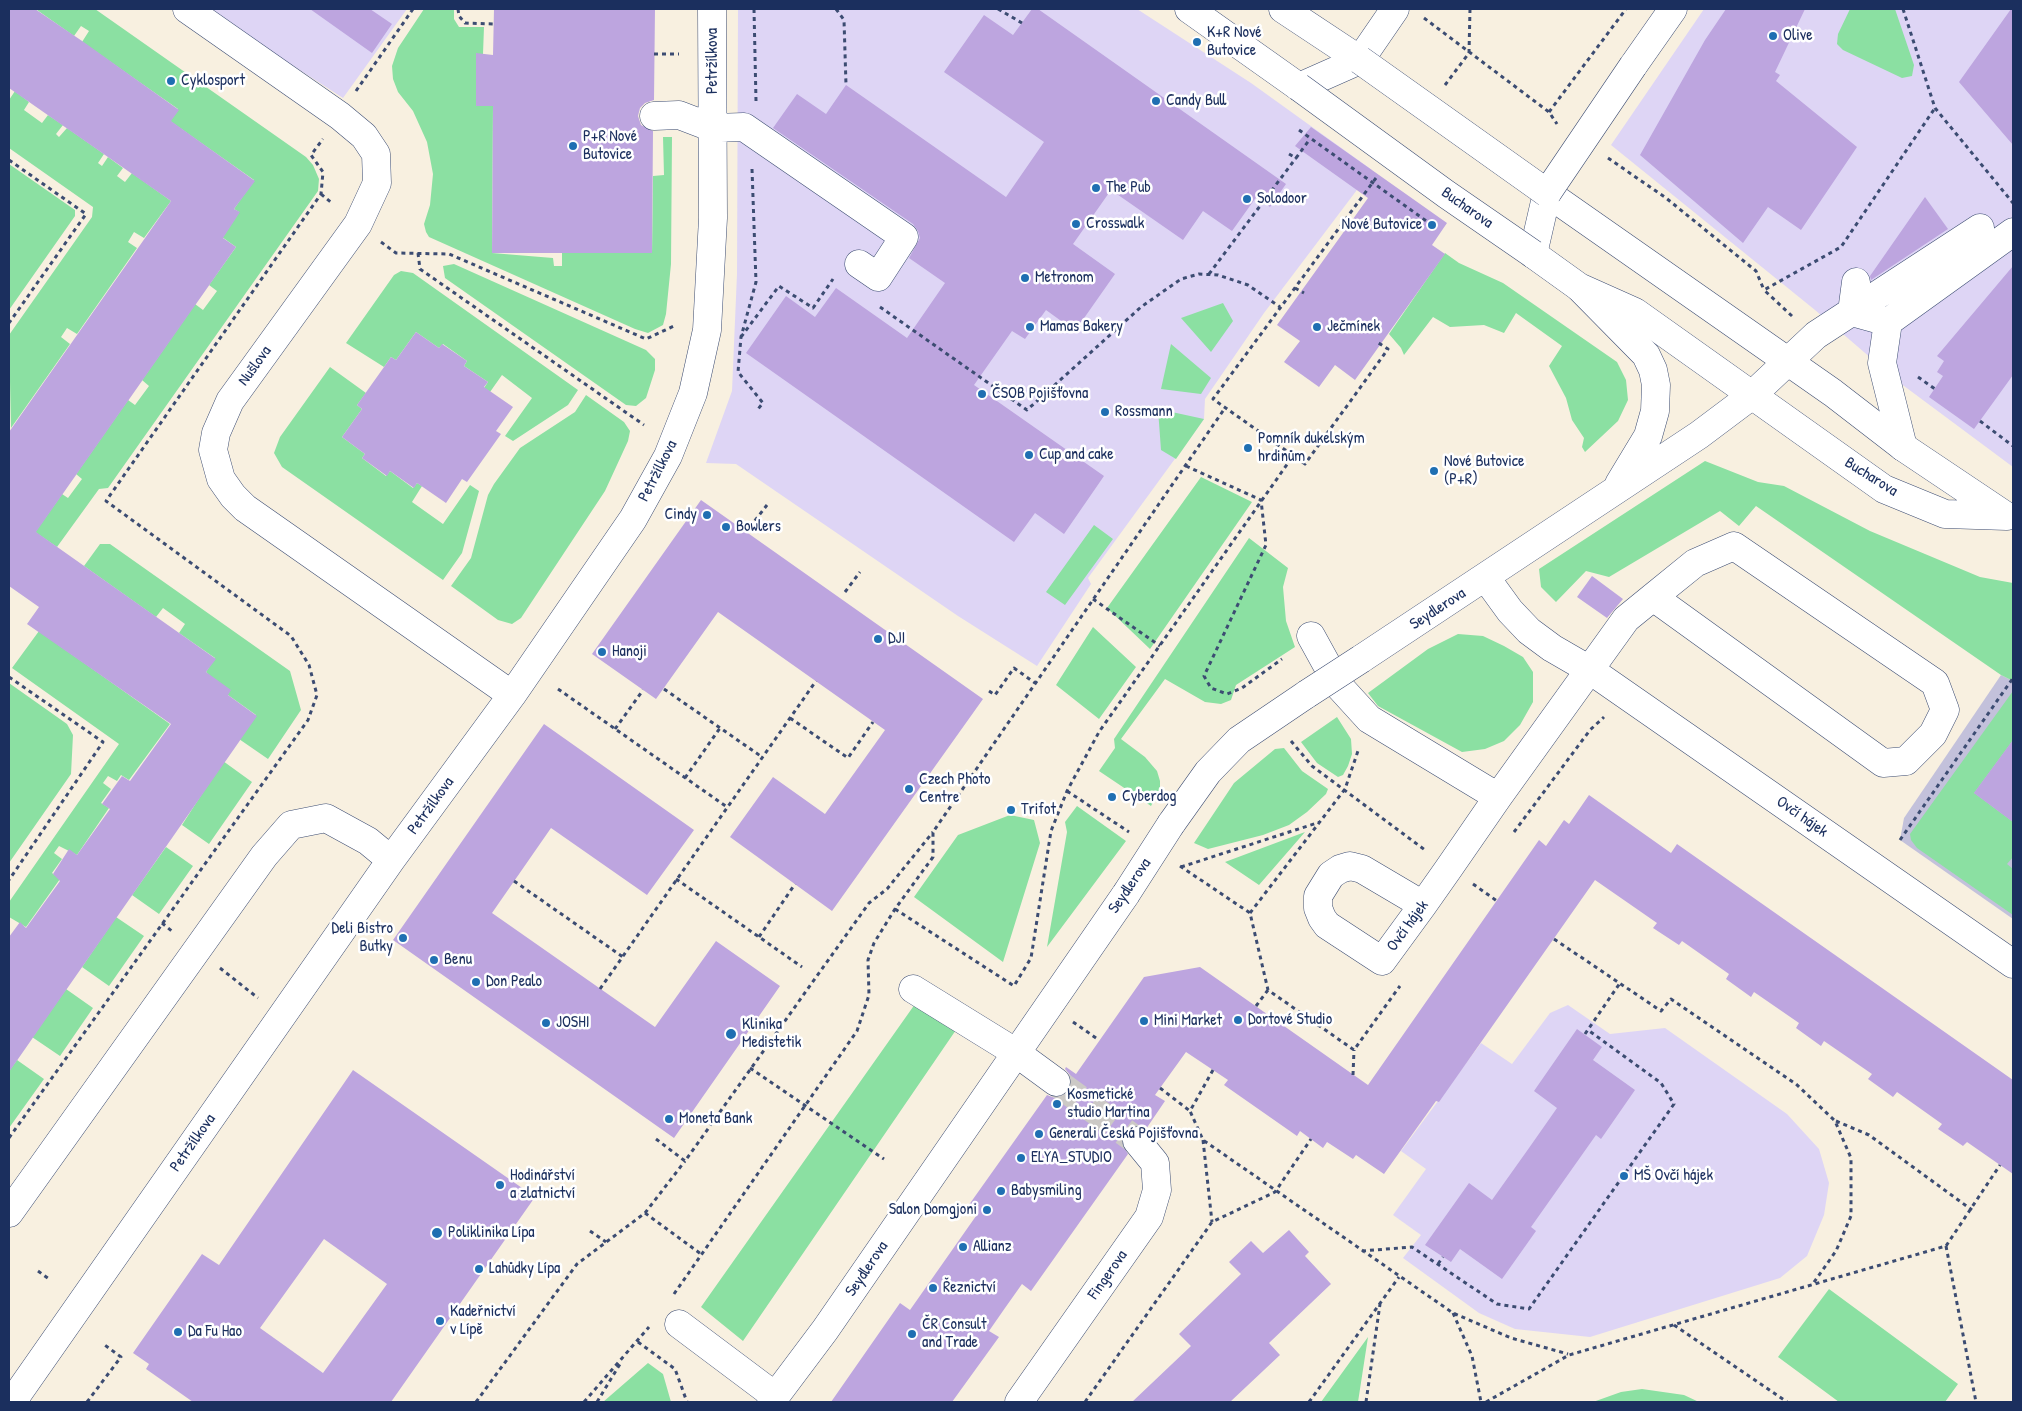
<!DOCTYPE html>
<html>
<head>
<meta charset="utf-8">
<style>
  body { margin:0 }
  #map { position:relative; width:2022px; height:1411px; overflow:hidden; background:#f8f0e0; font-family:"Patrick Hand",sans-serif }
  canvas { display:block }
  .frame { position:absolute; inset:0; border:10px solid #1b2f5e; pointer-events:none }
</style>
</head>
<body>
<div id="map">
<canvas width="2022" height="1411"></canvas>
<div class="frame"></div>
</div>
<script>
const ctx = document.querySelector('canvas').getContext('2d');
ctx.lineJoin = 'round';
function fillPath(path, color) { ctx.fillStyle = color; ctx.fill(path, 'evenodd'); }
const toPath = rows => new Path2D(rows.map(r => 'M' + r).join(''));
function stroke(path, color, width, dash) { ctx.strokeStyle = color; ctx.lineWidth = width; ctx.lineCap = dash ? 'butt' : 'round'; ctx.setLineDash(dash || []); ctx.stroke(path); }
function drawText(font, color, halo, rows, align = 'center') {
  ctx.font = font + ' "Patrick Hand",sans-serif'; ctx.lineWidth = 5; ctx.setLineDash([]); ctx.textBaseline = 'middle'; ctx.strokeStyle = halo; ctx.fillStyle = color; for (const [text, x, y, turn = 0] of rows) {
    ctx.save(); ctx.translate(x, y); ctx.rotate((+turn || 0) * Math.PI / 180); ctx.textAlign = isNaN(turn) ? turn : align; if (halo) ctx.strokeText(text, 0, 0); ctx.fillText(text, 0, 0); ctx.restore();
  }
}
fillPath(toPath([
  [212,9,407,9,343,98,275,54],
  [738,9,1137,9,1251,83,1372,170,1264,313,1205,399,1204,419,1088,578,1091,584,1037,666,958,616,736,464,706,463,732,391,737,274],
  [1704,9,2013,9,2013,467,1900,383,1815,310,1611,145],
  [1568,1005,1610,1034,1665,1028,1787,1114,1819,1149,1829,1183,1824,1215,1807,1256,1780,1278,1590,1337,1515,1329,1479,1313,1403,1258,1421,1235,1393,1215,1426,1169,1401,1151,1481,1043,1512,1064,1550,1013]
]), '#ded5f5');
fillPath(toPath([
  [2001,675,2013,681,2013,919,1900,840,1904,818]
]), '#c3c1db');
fillPath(toPath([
  [26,9,95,9,306,157,313,165,319,179,318,191,108,488,99,489,57,547,35,532,62,494,68,498,82,479,76,474,128,400,135,405,149,386,142,380,195,304,203,310,217,291,209,285,236,247,222,237,239,212,234,209,254,180,170,121,178,109,82,42,89,31,81,26,74,36,37,10,33,14],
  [424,9,454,9,454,19,459,27,484,27,483,54,493,106,492,253,553,258,554,266,562,266,562,253,652,253,653,176,664,175,663,137,672,137,671,264,666,314,663,325,648,333,635,329,429,237,426,232,424,224,430,205,433,174,427,142,413,111,398,92,393,79,392,66,398,48],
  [1850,9,1895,9,1914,65,1912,76,1902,78,1843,50,1837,44,1838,34],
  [15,91,29,102,24,110,42,123,48,115,63,125,56,134,59,137,67,128,104,154,98,163,102,166,108,157,123,168,117,176,125,182,132,173,171,201,144,238,134,232,128,242,137,248,77,334,67,328,61,337,70,344,11,428,9,335,92,217,93,207,9,148,9,100],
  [9,164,75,210,75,216,9,310],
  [1445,253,1459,263,1503,283,1617,362,1626,380,1628,400,1618,421,1585,452,1582,447,1584,438,1572,420,1566,398,1549,366,1562,346,1516,313,1504,333,1484,325,1450,327,1433,317,1404,355,1401,348,1389,334],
  [454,264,646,350,655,359,655,370,646,398,636,406,626,405,445,278,443,266],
  [401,271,413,273,578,390,568,405,513,441,505,436,532,398,502,375,490,392,484,388,488,382,464,366,467,361,443,344,439,348,416,332,396,360,391,357,384,367,346,343,394,275],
  [1223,303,1233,321,1211,352,1181,318],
  [1171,344,1211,378,1201,394,1161,389],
  [330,367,366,393,357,405,362,409,342,437,365,454,362,458,386,476,390,471,413,488,417,483,422,486,412,502,443,524,470,485,479,491,462,553,443,580,282,467,274,453,280,437],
  [586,395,624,422,630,431,628,441,605,491,521,618,512,624,498,620,451,586,471,558,488,495,494,484,520,448,575,412],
  [1158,409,1204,419,1176,459,1161,450],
  [1705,461,1758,482,1784,486,1870,531,1980,577,2013,583,2013,681,2001,675,1756,506,1739,526,1720,511,1609,577,1586,571,1556,602,1541,587,1539,569],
  [1201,477,1252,502,1150,649,1107,608],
  [1094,525,1113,539,1065,605,1046,592],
  [1249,538,1288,568,1283,587,1286,621,1295,647,1236,685,1231,700,1221,704,1205,702,1165,679,1121,739,1145,757,1157,771,1160,781,1160,789,1151,806,1099,771,1115,748,1114,739],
  [100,544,110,544,290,671,301,710,268,759,239,739,256,715,228,695,206,672,215,658,179,633,185,624,163,608,156,617,84,566],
  [1093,627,1136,667,1099,719,1056,685],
  [39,631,170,724,129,780,121,775,117,781,108,776,103,783,111,789,101,803,109,808,77,855,59,846,54,853,62,859,52,873,60,879,26,927,9,917,9,902,119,744,12,668],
  [1458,634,1483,636,1504,646,1523,657,1533,672,1533,702,1520,725,1504,741,1485,749,1462,752,1378,706,1368,693,1428,649],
  [9,683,67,724,73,735,71,774,9,863],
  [2013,691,2013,740,1974,793,2013,822,2013,857,2007,864,2013,869,2013,915,1917,848,1911,840,1910,834],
  [1337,717,1351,739,1352,754,1348,766,1343,775,1338,777,1317,763,1301,742],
  [1284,748,1302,771,1328,789,1326,794,1307,812,1289,825,1263,835,1208,849,1194,843,1234,783,1275,749],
  [223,761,252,782,209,844,182,825],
  [1077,806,1126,841,1047,947,1067,832,1065,822],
  [1010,815,1034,820,1040,843,1003,962,914,897,958,835],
  [1305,832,1259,885,1225,862],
  [166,847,193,866,159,914,132,895],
  [116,917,144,936,109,986,82,967],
  [66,989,93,1008,60,1056,32,1037],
  [920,997,958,1027,743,1341,701,1307],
  [17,1060,44,1079,9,1128,9,1071],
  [1829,1289,1958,1384,1945,1402,1839,1402,1778,1357],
  [1368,1337,1358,1402,1321,1402],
  [648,1363,663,1374,671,1402,603,1402],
  [1642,1389,1684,1395,1699,1402,1593,1402,1621,1392]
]), '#8be0a2');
fillPath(toPath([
  [9,9,35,9,85,43,179,110,171,121,255,181,234,209,240,212,223,238,236,247,36,532,216,659,206,672,231,690,228,695,257,716,9,1072,9,937,20,922,26,928,60,881,53,874,69,849,77,855,110,809,102,804,122,776,130,781,171,724,27,624,39,607,9,586,9,432,171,201,9,88],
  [310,9,370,9,392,24,372,53],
  [494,9,655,9,654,100,645,103,640,108,638,116,641,125,653,131,652,253,492,253,493,106,476,106,476,53,493,55],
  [1032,9,1038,9,1286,184,1270,207,1257,196,1232,231,1203,211,1183,240,1111,190,1073,244,1115,274,1075,331,1046,310,1025,339,1012,331,974,385,1104,476,1064,534,1035,513,1014,542,746,353,786,296,815,317,836,288,907,338,945,283,909,258,920,238,918,231,913,224,773,128,797,94,826,114,846,85,1006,197,1044,142,944,72,984,15,1013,35],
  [1726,9,1805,9,1775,72,1780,75,1776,81,1857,147,1801,230,1768,207,1743,243,1640,155,1705,40],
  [2011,9,2013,9,2013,145,1959,82],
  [1311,127,1447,223,1432,245,1445,254,1355,380,1335,365,1319,387,1284,362,1300,341,1277,325,1368,198,1295,146],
  [1925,197,1948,229,1871,280,1870,276],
  [2013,266,2013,375,1974,429,1929,397,1943,376,1937,372,1944,361,1937,356],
  [416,332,439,348,442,344,467,361,464,366,488,382,484,387,513,407,496,431,501,434,467,482,462,479,446,503,417,483,414,488,390,471,387,476,362,458,365,454,342,437,362,409,357,405,384,367,391,357,396,360],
  [701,500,983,699,832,911,730,837,773,777,825,814,885,730,718,612,656,699,592,654],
  [1592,576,1623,599,1607,618,1577,597],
  [544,724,694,830,647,895,551,828,492,913,655,1027,716,941,780,986,674,1138,393,940],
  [2013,740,2013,822,1974,793],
  [1589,795,1671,853,1677,844,2013,1080,2013,1174,1967,1142,1963,1146,1938,1129,1942,1124,1897,1092,1893,1097,1868,1079,1872,1074,1824,1041,1821,1046,1796,1028,1799,1023,1754,992,1751,997,1726,979,1729,974,1682,941,1679,945,1653,928,1657,923,1595,880,1439,1102,1436,1101,1384,1174,1356,1155,1353,1159,1327,1142,1323,1148,1300,1131,1297,1136,1224,1085,1228,1080,1186,1052,1155,1095,1165,1101,1146,1129,1134,1126,1127,1129,1123,1135,1122,1144,1128,1154,1031,1291,1022,1284,1005,1308,989,1331,999,1337,952,1402,831,1402,900,1303,910,1310,976,1216,966,1209,1047,1095,1055,1098,1062,1096,1069,1091,1072,1083,1070,1075,1065,1069,1066,1067,1076,1074,1144,977,1200,967,1368,1085,1539,840,1546,846,1564,820,1569,824],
  [1577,1029,1602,1047,1593,1060,1635,1090,1601,1139,1596,1135,1531,1227,1536,1231,1502,1279,1460,1249,1451,1262,1425,1245,1469,1183,1492,1200,1529,1148,1557,1108,1534,1091],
  [353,1070,535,1197,391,1402,193,1402,146,1369,149,1364,133,1353,202,1254,219,1265],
  [324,1239,387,1284,323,1373,260,1328],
  [1289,1230,1309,1252,1305,1256,1331,1284,1269,1343,1280,1355,1230,1402,1132,1402,1191,1346,1179,1334,1241,1274,1229,1262,1251,1241,1263,1253]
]), '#bda5df');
stroke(toPath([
  [1056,1082,1137,1141]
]), '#ccc9c6', 28, [28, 14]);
const minor = toPath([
  [187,9,340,116,364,136,376,154,377,183,358,224,230,401,216,433,213,450,221,479,233,496,245,508,512,695],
  [1633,66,1673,9],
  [1299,87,1360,60,1395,9],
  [654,116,679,115,713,128,744,127,904,237,878,277,859,264],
  [1533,254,1547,193],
  [1856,282,1852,312,1888,322,2013,232],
  [1580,288,1646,355,1653,370,1656,385,1655,411,1648,436,1619,484],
  [1888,322,1882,363,1903,447],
  [1486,578,1510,611,1529,631,1552,648,1590,670,2013,964],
  [1311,636,1338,685,1369,719,1498,797],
  [1361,659,1699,435,1751,396,1816,335,1980,228],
  [1171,824,1208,772,1239,740,1307,694],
  [1423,905,1362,869,1350,866,1340,869,1331,875,1318,896,1318,908,1322,918,1327,925,1382,961,1423,905,1449,868,1498,797,1626,619,1653,597,1695,563,1734,546,1935,683,1945,710,1933,734,1906,761,1883,763,1653,597],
  [913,989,1015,1052,1056,1082],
  [9,1213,264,856,291,825,326,818,368,841,391,860],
  [679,1324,775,1396],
  [12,1402,391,860,512,695,633,519,668,456,693,393,707,330,713,218,712,9],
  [771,1402,825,1330,1126,894],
  [1019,1402,1149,1217,1157,1190,1155,1163,1137,1141]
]);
const major = toPath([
  [1189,9,1299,87],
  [1283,9,1360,60],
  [1547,193,1833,393,1903,447,2006,516],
  [1533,254,1579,287,1635,312,1884,489,1945,514,2007,516]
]);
stroke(minor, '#3c4c72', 29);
stroke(major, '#3c4c72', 29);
stroke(toPath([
  [458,9,459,16,465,23,494,24],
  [754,9,756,101],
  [836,9,844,20,846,85],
  [998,9,1022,23],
  [1903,9,1935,108,2013,203],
  [1424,18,1549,112,1557,124],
  [654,54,679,54],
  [1445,85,1469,53,1470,9],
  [356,91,413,9],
  [1549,112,1626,9],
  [1299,130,1432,225],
  [1289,154,1296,158,1310,139],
  [1608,158,1666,198,1756,271,1764,290],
  [9,160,86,214,9,323],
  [752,169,756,282,741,337,738,372,763,403,758,409],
  [1376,178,1213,399,1305,464,1388,349,1377,342],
  [321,194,333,204],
  [381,242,396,253,449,254,646,339,676,325],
  [418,253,420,269,644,425],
  [1209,274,1296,158],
  [1295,288,1304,293],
  [880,307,1027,410,1141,307,1181,279,1199,274,1218,275,1248,285,1280,307],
  [1792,316,1764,290,1841,247,1935,108],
  [741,337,779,286,813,308,833,279],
  [1918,377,1935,389],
  [1980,421,2013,446],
  [1186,466,1261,500,1266,545,1204,676,1211,688,1227,694,1242,688,1282,659],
  [750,527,767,505],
  [845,592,860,572],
  [1093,599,1160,646],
  [9,677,103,742,9,880],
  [558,689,727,807],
  [664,689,762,757],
  [989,691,995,695,1014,668,1035,683],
  [790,718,848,758,873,722],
  [615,729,643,690],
  [1291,741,1312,766,1425,850],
  [685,778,720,728],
  [1067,791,1129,832],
  [1514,832,1590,730,1604,717],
  [1900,840,2013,678],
  [1180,866,1250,913,1268,990,1354,1050,1400,986],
  [1181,867,1320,822],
  [676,879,802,967],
  [514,881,623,957],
  [1473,884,1497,901],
  [895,909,1014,986,1031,958,1051,831,1067,791,1099,732,1293,456],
  [1250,913,1345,789,1359,748],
  [162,923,173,932],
  [759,937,795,884],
  [1554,939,1661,1011,1671,999,1796,1084,1835,1121,1851,1158,1851,1216,1836,1251,1812,1285],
  [220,968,258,998],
  [600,989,816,681],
  [1256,1006,1268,990],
  [1073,1022,1099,1040],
  [1585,1034,1620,983],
  [750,1068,884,1159],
  [1213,1070,1190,1111,1203,1140,1453,1313,1511,1338,1568,1354],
  [1353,1075,1354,1050],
  [1160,1088,1190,1111],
  [1836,1121,1869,1135,1972,1210],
  [9,1138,308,720,317,695,309,665,291,636,106,501,321,194,323,172,311,155,323,139],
  [656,1139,685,1161,869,903,887,889,933,832],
  [1203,1140,1212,1222],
  [645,1213,701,1254],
  [590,1231,606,1242],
  [1946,1246,1976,1402],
  [1362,1251,1412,1247,1497,1304,1529,1309,1674,1104,1661,1083,1588,1030],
  [1438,1264,1443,1257],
  [38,1271,49,1279],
  [674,1294,857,1031,869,995,868,960,874,943,895,909,933,857,933,832,1225,408],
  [1453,1313,1472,1356,1481,1402],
  [1674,1325,1787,1402],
  [638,1342,675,1369,687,1402],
  [87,1402,121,1357,102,1343],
  [476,1402,577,1264,645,1213,685,1161],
  [584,1402,649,1327],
  [597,1402,620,1364],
  [1085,1402,1212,1222,1275,1192,1311,1139],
  [1309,1402,1399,1277],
  [1366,1402,1380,1304],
  [1486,1402,1569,1355,1946,1246,2000,1165]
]), '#3c4c72', 3, [4, 4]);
stroke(minor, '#fff', 28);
stroke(major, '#fff', 28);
const minorBridge = toPath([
  [1547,193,1633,66],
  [1307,694,1361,659],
  [1126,894,1171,824]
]);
const majorBridge = toPath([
  [1360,60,1547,193],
  [1299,87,1446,194,1533,254]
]);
stroke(minorBridge, '#3c4c72', 29, []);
stroke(majorBridge, '#3c4c72', 29, []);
stroke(minorBridge, '#fff', 28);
stroke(majorBridge, '#fff', 28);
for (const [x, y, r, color] of [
  [1773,36,5,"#1f6fb2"],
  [1197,42,5,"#1f6fb2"],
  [171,81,5,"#1f6fb2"],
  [1156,101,5,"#1f6fb2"],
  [573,146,5,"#1f6fb2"],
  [1096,188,5,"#1f6fb2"],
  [1247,199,5,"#1f6fb2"],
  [1076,224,5,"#1f6fb2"],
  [1432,225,5,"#1f6fb2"],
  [1025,278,5,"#1f6fb2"],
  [1030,327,5,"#1f6fb2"],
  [1317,327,5,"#1f6fb2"],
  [982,394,5,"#1f6fb2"],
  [1105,412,5,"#1f6fb2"],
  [1248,448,5,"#1f6fb2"],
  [1029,455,5,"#1f6fb2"],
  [1434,471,5,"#1f6fb2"],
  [707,515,5,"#1f6fb2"],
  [726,527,5,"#1f6fb2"],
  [878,639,5,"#1f6fb2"],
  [602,652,5,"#1f6fb2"],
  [909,789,5,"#1f6fb2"],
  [1112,797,5,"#1f6fb2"],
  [1011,810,5,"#1f6fb2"],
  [403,938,5,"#1f6fb2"],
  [434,960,5,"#1f6fb2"],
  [476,982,5,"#1f6fb2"],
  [1238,1020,5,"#1f6fb2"],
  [1144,1021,5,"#1f6fb2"],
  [546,1023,5,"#1f6fb2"],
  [731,1034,6,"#1f6fb2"],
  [1057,1104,5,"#1f6fb2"],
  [669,1119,5,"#1f6fb2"],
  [1039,1134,5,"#1f6fb2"],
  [1021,1158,5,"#1f6fb2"],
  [1624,1176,5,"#1f6fb2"],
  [500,1185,5,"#1f6fb2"],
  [1001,1191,5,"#1f6fb2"],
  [987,1210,5,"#1f6fb2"],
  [437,1233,6,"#1f6fb2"],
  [963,1247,5,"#1f6fb2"],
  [479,1269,5,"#1f6fb2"],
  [933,1288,5,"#1f6fb2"],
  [440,1321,5,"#1f6fb2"],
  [178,1332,5,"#1f6fb2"],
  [912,1334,5,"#1f6fb2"]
]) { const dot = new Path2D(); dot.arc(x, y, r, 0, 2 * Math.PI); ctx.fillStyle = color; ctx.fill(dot); stroke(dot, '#fff', 2); }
drawText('16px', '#1b2f5e', '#fff', [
  ["K+R Nové",1207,33],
  ["Butovice",1207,51],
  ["Olive",1783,36],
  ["Cyklosport",181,81],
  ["Candy Bull",1166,101],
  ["P+R Nové",583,137],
  ["Butovice",583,155],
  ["The Pub",1106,188],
  ["Solodoor",1257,199],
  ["Crosswalk",1086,224],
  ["Nové Butovice",1422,225,"right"],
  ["Metronom",1035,278],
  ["Mamas Bakery",1040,327],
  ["Ječmínek",1327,327],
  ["ČSOB Pojišťovna",992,394],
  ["Rossmann",1115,412],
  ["Pomník dukelským",1258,439],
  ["hrdinům",1258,457],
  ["Cup and cake",1039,455],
  ["Nové Butovice",1444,462],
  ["(P+R)",1444,480],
  ["Cindy",697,515,"right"],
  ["Bowlers",736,527],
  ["DJI",888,639],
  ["Hanoji",612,652],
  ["Czech Photo",919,780],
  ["Centre",919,798],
  ["Cyberdog",1122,797],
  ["Trifot",1021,810],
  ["Deli Bistro",393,929,"right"],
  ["Butky",393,947,"right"],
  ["Benu",444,960],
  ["Don Pealo",486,982],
  ["Dortové Studio",1248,1020],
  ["Mini Market",1154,1021],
  ["JOSHI",556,1023],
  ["Klinika",742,1025],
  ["Medistetik",742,1043],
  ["Kosmetické",1067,1095],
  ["studio Martina",1067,1113],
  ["Moneta Bank",679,1119],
  ["Generali Česká Pojišťovna",1049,1134],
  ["ELYA_STUDIO",1031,1158],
  ["Hodinářství",510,1176],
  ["a zlatnictví",510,1194],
  ["MŠ Ovčí hájek",1634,1176],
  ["Babysmiling",1011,1191],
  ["Salon Domgjoni",977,1210,"right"],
  ["Poliklinika Lípa",448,1233],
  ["Allianz",973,1247],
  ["Lahůdky Lípa",489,1269],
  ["Řeznictví",943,1288],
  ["Kadeřnictví",450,1312],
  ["v Lípě",450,1330],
  ["ČR Consult",922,1325],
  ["and Trade",922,1343],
  ["Da Fu Hao",188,1332]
], 'left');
drawText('16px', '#1b2f5e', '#fff', [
  ["Petržílkova",713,61,-90],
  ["Bucharova",1467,208,35],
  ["Nušlova",255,366,-54],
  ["Petržílkova",658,471,-63],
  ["Bucharova",1871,477,32],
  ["Seydlerova",1438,609,-33],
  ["Petržílkova",431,806,-54],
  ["Ovčí hájek",1802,817,35],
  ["Seydlerova",1130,886,-56],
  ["Ovčí hájek",1408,926,-54],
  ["Petržílkova",193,1143,-55],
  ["Seydlerova",867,1269,-56],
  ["Fingerova",1108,1275,-55]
]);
</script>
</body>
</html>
